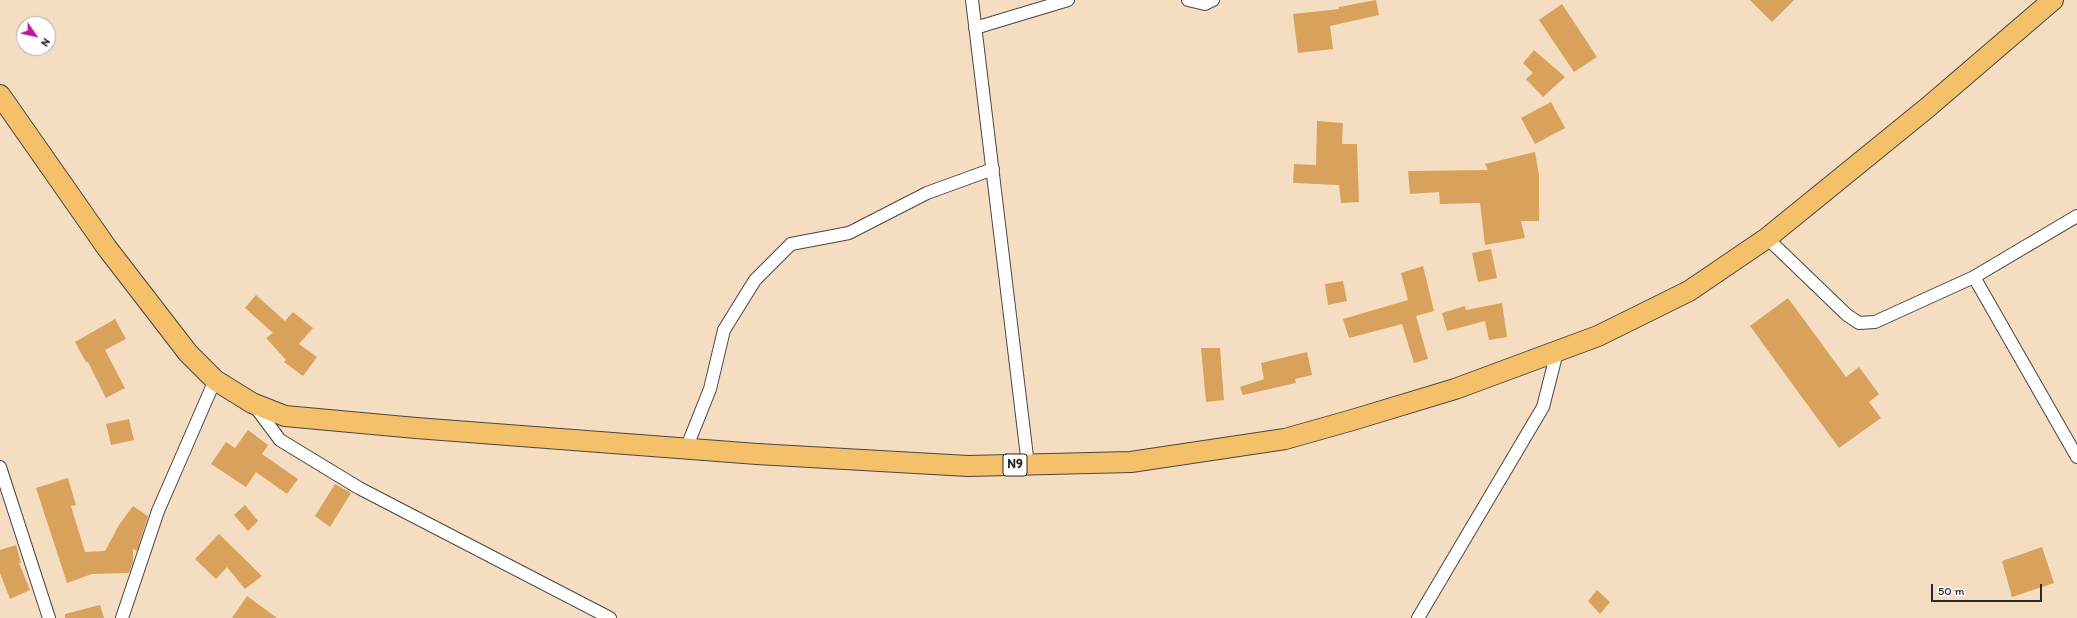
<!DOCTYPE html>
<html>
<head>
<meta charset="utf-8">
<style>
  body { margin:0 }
  #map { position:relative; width:2077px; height:618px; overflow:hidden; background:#f5ddc2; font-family:Itim,sans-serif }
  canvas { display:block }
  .north { position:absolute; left:16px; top:16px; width:40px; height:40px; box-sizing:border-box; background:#fff; border:1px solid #aaa; border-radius:50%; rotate:124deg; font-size:11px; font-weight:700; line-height:16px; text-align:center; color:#2b2b2b }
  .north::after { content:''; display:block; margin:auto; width:14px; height:18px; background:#b5179e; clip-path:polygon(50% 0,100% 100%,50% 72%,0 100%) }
  .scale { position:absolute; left:1931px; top:584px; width:111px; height:18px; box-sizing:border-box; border:2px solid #2b2b2b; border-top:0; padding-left:5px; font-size:12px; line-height:14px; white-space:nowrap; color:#2b2b2b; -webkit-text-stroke:3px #fff; paint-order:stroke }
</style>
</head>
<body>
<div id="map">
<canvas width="2077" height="618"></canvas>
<div class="north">N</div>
<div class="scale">50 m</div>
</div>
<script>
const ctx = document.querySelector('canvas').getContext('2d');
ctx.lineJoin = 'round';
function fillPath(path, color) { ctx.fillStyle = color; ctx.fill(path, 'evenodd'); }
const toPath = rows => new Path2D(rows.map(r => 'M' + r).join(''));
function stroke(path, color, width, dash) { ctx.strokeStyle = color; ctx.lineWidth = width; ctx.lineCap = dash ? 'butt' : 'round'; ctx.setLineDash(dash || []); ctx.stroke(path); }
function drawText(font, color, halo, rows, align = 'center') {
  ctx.font = font + ' Itim,sans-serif'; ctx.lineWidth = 3; ctx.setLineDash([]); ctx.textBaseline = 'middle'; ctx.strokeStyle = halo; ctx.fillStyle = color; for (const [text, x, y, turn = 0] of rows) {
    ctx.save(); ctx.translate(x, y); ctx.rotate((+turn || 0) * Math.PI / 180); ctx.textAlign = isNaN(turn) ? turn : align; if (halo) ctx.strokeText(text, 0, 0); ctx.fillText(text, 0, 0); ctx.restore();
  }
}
fillPath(toPath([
  [1376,0,1379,15,1330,26,1333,49,1298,53,1293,14,1339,9,1339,7],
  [1750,0,1794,0,1772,22],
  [1562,4,1597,57,1574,72,1539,20],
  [1534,50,1565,77,1543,97,1526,79,1533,73,1523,63],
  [1551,102,1565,128,1535,144,1521,118],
  [1317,121,1343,123,1342,144,1357,144,1359,202,1341,203,1339,185,1293,183,1294,164,1316,165],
  [1535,152,1539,175,1539,221,1521,221,1525,238,1485,245,1480,203,1440,204,1439,192,1410,194,1408,171,1488,170,1485,164],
  [1491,249,1497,278,1478,282,1472,253],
  [1423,266,1434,311,1416,316,1428,359,1414,363,1402,324,1349,338,1343,319,1408,300,1401,273],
  [1343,281,1347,301,1328,305,1325,284],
  [256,295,285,321,293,312,313,328,299,344,317,357,303,376,284,362,286,360,266,338,273,333,245,308],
  [1788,298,1846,377,1859,367,1879,394,1869,402,1881,418,1839,448,1750,326],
  [1502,303,1507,337,1489,340,1485,321,1447,331,1442,313,1465,306,1466,310],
  [115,319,126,339,105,350,125,388,106,398,88,362,86,362,75,342],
  [1201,348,1220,348,1224,400,1206,402],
  [1307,352,1312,375,1295,379,1296,383,1243,395,1240,387,1264,379,1261,363],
  [129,419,134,440,111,445,106,424],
  [248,430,268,445,262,454,298,479,287,494,256,472,246,487,211,464,226,442,235,448],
  [68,478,76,505,71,506,85,552,105,551,119,525,133,506,148,516,137,551,133,549,133,562,129,573,92,574,67,583,36,488],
  [335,484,351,493,330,527,315,516],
  [245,505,258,521,248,531,234,515],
  [219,534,262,576,245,589,227,567,216,579,195,559],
  [16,545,21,563,19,563,30,590,10,599,0,573,0,550],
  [2042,547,2054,583,2012,597,2002,561],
  [1597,590,1610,602,1600,614,1588,601],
  [247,596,277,618,232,618],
  [100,605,104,618,65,618,65,614]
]), '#d8a25d');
const minor = toPath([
  [972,0,1028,465],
  [1188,0,1205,4,1213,0],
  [975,28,1068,0],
  [1767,238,1847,315,1859,323,1875,322,1974,277,2077,216],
  [1974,277,2077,457],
  [253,404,280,440,359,488,610,618],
  [686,449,710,389,724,330,755,280,791,244,849,233,927,193,993,169],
  [0,467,49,618],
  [122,618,158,511,215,380],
  [1418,618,1543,407,1557,352]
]);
const trunk = toPath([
  [0,95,107,248,188,353,215,380,252,403,285,416,416,428,757,454,968,466,1131,462,1285,439,1349,421,1455,389,1598,336,1689,291,1767,238,1927,108,2053,0]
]);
stroke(minor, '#494642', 14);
stroke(trunk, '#494642', 22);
stroke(minor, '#fff', 12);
stroke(trunk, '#f4c16a', 20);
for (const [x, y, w] of [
  [1015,465,24]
]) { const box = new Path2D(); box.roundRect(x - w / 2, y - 11, w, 22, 3); ctx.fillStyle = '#fff'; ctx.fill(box); stroke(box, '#2b2b2b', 1); }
drawText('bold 13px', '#2b2b2b', null, [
  ["N9",1015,465]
]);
</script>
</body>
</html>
